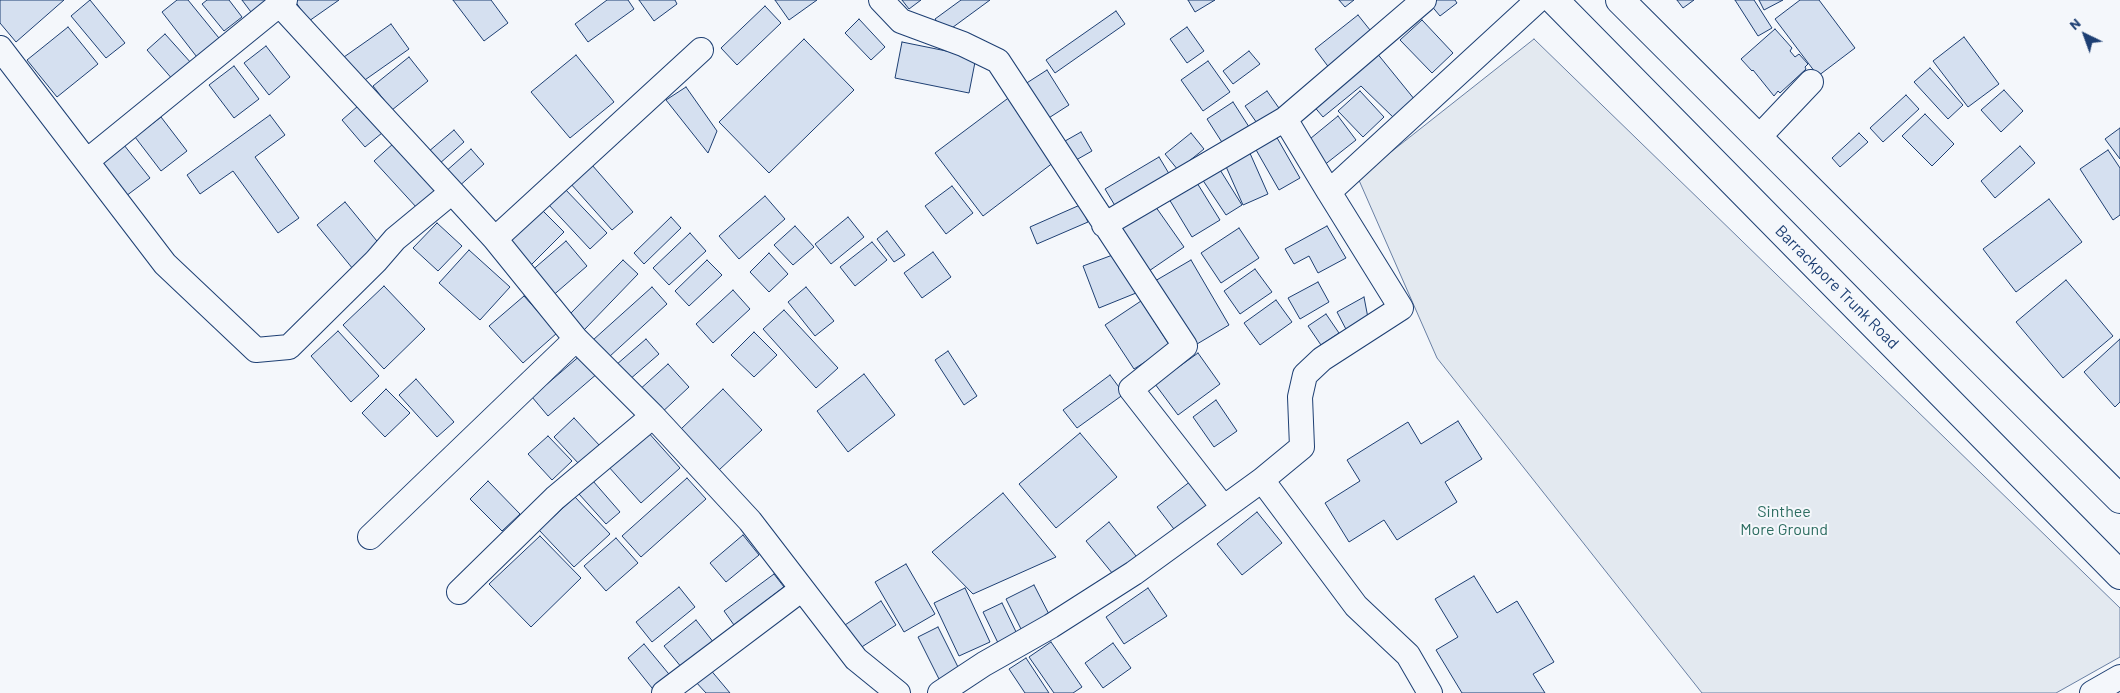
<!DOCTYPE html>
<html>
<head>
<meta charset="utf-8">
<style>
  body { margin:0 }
  #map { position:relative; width:2120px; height:693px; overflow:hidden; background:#f4f7fb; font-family:Barlow,sans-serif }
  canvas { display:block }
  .north { position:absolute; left:2060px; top:10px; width:50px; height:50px; -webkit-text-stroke:4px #f4f7fb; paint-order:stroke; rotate:318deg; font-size:14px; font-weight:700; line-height:20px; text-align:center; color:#1d3f73 }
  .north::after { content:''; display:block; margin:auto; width:18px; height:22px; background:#1d3f73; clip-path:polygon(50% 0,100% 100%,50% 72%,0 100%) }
</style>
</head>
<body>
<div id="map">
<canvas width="2120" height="693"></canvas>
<div class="north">N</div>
</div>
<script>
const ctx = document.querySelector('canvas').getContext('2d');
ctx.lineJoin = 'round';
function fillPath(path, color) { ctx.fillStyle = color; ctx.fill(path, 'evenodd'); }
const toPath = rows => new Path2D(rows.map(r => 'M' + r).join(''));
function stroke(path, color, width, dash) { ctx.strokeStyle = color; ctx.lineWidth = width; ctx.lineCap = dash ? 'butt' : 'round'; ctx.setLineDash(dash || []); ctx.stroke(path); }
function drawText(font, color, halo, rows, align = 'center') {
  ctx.font = font + ' Barlow,sans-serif'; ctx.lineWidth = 4; ctx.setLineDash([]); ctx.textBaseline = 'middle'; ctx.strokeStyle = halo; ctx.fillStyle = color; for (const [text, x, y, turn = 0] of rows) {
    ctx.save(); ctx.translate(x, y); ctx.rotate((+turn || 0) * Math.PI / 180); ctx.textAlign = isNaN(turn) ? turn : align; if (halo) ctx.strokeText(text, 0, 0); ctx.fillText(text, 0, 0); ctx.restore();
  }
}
const green = toPath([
  [1534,39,2120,608,2120,657,2056,693,1702,693,1437,358,1358,178,1534,39]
]);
fillPath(green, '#e3e9f0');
stroke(green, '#687fa3', 1);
const building = toPath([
  [0,0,64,0,16,42,0,23,0,0],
  [90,0,125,43,106,58,71,16,90,0],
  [177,0,188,0,223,43,200,61,162,12,177,0],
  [207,0,229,0,242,17,224,31,202,4,207,0],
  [242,0,268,0,251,12,242,0],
  [296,0,339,0,309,21,295,1,296,0],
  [453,0,491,0,508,23,484,41,453,0],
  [607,0,628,0,634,9,588,42,575,24,607,0],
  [639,0,675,0,677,4,654,21,639,0],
  [775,0,817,0,789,20,775,0],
  [902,0,921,0,909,9,902,0],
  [961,0,990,0,945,33,935,19,961,0],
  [1188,0,1215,0,1195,12,1188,0],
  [1339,0,1354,0,1345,7,1339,0],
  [1435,0,1455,0,1457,3,1440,16,1430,4,1435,0],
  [1677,0,1694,0,1683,8,1677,0],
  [1735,0,1754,0,1772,28,1758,36,1735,0],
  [1759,0,1783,0,1764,10,1759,0],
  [1800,0,1819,0,1855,48,1818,76,1775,19,1800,0],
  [765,6,781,23,737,65,721,48,765,6],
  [1116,11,1125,24,1055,73,1046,60,1116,11],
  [1358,15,1374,35,1330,69,1315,49,1358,15],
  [859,19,885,47,871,60,845,33,859,19],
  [1422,20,1453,53,1432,73,1400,40,1422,20],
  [391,24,409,49,362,82,344,57,391,24],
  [68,27,98,64,57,97,27,60,68,27],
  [1187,27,1204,51,1187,63,1170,39,1187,27],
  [1775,29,1792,48,1790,51,1795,57,1799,54,1808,64,1805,67,1806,69,1780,93,1778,91,1774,96,1753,70,1752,71,1741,59,1775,29],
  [165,34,192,64,174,81,147,50,165,34],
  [1964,37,1999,84,1968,107,1933,61,1964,37],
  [804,39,854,90,769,173,719,122,804,39],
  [902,42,976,57,969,93,895,78,902,42],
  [266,46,290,77,269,95,244,63,266,46],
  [1249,51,1260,64,1233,84,1223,71,1249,51],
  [1376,52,1415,100,1395,119,1361,86,1323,117,1312,104,1376,52],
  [576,55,614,102,570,138,531,92,576,55],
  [409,57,428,81,392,110,373,86,409,57],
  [1208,61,1230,92,1203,111,1181,80,1208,61],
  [234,66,259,99,234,118,209,85,234,66],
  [1930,68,1963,105,1948,119,1914,82,1930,68],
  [1047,70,1069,105,1044,121,1022,86,1047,70],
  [686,87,717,131,708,153,666,100,686,87],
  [2004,90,2023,111,2001,132,1981,110,2004,90],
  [1267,91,1281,111,1259,126,1245,106,1267,91],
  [1360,91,1384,117,1363,137,1338,111,1360,91],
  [1906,95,1919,109,1883,142,1870,128,1906,95],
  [1011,96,1058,159,983,216,935,153,1011,96],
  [1233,102,1251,130,1225,147,1207,119,1233,102],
  [358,106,382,133,365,147,342,120,358,106],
  [1925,114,1954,144,1932,166,1902,136,1925,114],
  [270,115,285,135,255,157,299,218,278,233,233,171,200,194,187,175,270,115],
  [1338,116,1356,140,1323,166,1305,143,1338,116],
  [161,117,187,151,161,171,135,137,161,117],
  [2120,128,2120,159,2105,139,2120,128],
  [454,130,464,142,439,164,428,152,454,130],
  [1081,132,1092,151,1069,164,1058,145,1081,132],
  [1191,133,1204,149,1178,170,1165,154,1191,133],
  [1859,133,1868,142,1840,167,1832,158,1859,133],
  [1276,136,1300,178,1279,190,1255,148,1276,136],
  [394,143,436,189,417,208,374,161,394,143],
  [124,145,150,178,126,196,101,164,124,145],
  [2020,146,2035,163,1995,198,1981,181,2020,146],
  [471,149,484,164,457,188,444,173,471,149],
  [2108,150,2120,168,2120,215,2113,220,2080,169,2108,150],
  [1249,151,1268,194,1243,205,1224,162,1249,151],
  [1159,157,1171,177,1117,209,1105,189,1159,157],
  [592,165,633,212,612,230,570,183,592,165],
  [1217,165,1242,205,1226,215,1200,176,1217,165],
  [1194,178,1220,220,1192,237,1166,194,1194,178],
  [952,186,973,213,946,234,925,206,952,186],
  [564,188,607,233,590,249,548,204,564,188],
  [765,196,785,219,739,259,719,236,765,196],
  [2049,199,2082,242,2016,292,1983,249,2049,199],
  [345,202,381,246,353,269,317,225,345,202],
  [1153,203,1184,247,1146,273,1118,226,1153,203],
  [1080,205,1088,222,1037,244,1030,227,1080,205],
  [542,210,564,232,528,268,506,246,542,210],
  [671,217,681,228,644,264,634,253,671,217],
  [848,217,864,237,831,264,815,244,848,217],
  [437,223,462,246,438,271,413,248,437,223],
  [795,226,814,247,793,265,774,245,795,226],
  [1327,226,1346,258,1318,273,1309,256,1294,264,1285,249,1327,226],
  [1239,228,1259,258,1221,283,1201,253,1239,228],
  [887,231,905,255,894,262,877,239,887,231],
  [690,233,706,251,669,285,653,268,690,233],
  [566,241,587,266,550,298,529,273,566,241],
  [872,242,887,260,855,286,840,267,872,242],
  [469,250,510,287,480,320,439,283,469,250],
  [933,252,951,277,922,298,904,273,933,252],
  [769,253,788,274,769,292,750,272,769,253],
  [1118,253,1141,291,1099,308,1083,266,1118,253],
  [623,260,638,274,584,330,569,315,623,260],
  [707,260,722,275,689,306,675,291,707,260],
  [1191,260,1229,325,1192,347,1155,281,1191,260],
  [1255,269,1272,292,1240,314,1224,291,1255,269],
  [2066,280,2113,336,2063,378,2016,322,2066,280],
  [1318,282,1329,302,1300,319,1288,298,1318,282],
  [384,286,425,329,384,369,343,325,384,286],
  [652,287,667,304,609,357,593,340,652,287],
  [806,287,834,321,815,336,788,302,806,287],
  [733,290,750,309,713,343,696,324,733,290],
  [524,296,557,333,523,363,489,326,524,296],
  [1364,297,1368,318,1349,335,1337,312,1364,297],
  [1276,300,1292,322,1260,345,1244,323,1276,300],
  [1141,301,1170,346,1134,369,1105,325,1141,301],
  [784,310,838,368,816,388,763,329,784,310],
  [1326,314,1339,333,1321,345,1308,326,1326,314],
  [338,331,379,376,351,402,311,356,338,331],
  [754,332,777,355,754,377,731,355,754,332],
  [646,339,659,354,629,380,616,365,646,339],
  [2120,339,2120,402,2115,407,2084,372,2120,339],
  [948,351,977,396,964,405,935,360,948,351],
  [1198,353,1220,384,1178,415,1155,384,1198,353],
  [582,354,598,373,548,416,532,397,582,354],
  [668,364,689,387,659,415,638,391,668,364],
  [864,374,895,415,848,452,817,411,864,374],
  [1110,375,1124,394,1077,428,1063,410,1110,375],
  [416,379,454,422,437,437,399,395,416,379],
  [386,389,410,413,385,437,362,413,386,389],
  [723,389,762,430,719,470,681,429,723,389],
  [1216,400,1237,431,1214,447,1193,417,1216,400],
  [574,418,600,446,579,464,554,437,574,418],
  [1458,421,1482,459,1445,482,1457,502,1397,540,1384,520,1349,542,1325,503,1360,481,1347,460,1408,422,1421,444,1458,421],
  [647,431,680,468,641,503,608,466,647,431],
  [1080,433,1117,477,1056,528,1019,484,1080,433],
  [548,436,572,461,552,480,528,454,548,436],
  [687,478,706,499,641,557,622,536,687,478],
  [488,481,520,514,502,531,470,499,488,481],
  [593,481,620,512,606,524,579,494,593,481],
  [1191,481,1211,508,1177,533,1157,507,1191,481],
  [1003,493,1056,557,973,594,932,552,1003,493],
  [575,497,610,534,574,567,539,530,575,497],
  [1257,512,1282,543,1242,575,1217,544,1257,512],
  [1109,522,1140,561,1117,579,1086,541,1109,522],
  [743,535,759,555,726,582,710,563,743,535],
  [540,536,581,578,531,627,489,584,540,536],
  [616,538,638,563,606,591,584,566,616,538],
  [906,564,935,614,904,632,875,582,906,564],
  [774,574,784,587,734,625,724,611,774,574],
  [1474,576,1497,613,1517,601,1554,662,1533,674,1545,693,1462,693,1436,650,1458,637,1435,599,1474,576],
  [1034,585,1052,620,1024,635,1006,599,1034,585],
  [679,587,695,607,652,642,636,622,679,587],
  [965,588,990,642,959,656,934,603,965,588],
  [1148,588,1167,616,1124,644,1106,617,1148,588],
  [881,601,896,625,857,650,842,627,881,601],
  [1002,603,1019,638,1000,647,983,612,1002,603],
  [696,620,714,643,682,668,664,646,696,620],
  [938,627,961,673,941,683,918,637,938,627],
  [1051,642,1082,687,1073,693,1054,693,1029,657,1051,642],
  [1113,643,1131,668,1103,688,1085,663,1113,643],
  [644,644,673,679,656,693,628,658,644,644],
  [1026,658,1049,693,1025,693,1009,669,1026,658],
  [709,668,730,693,706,693,695,681,709,668]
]);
fillPath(building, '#d5e0f0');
stroke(building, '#1d3f73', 1);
const minor = toPath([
  [881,0,901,21,963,44,998,61,1185,346,1131,389,1223,507],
  [280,5,452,192],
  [0,48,165,264,256,350,289,347,376,261,395,239,452,192,495,239,576,339,653,416,750,521,856,659,898,693],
  [1285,119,1329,192],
  [1758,138,1811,82],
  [87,161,285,0],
  [1104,225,1285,119,1424,0],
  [495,239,701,50],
  [1262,480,1302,447,1300,397,1305,375,1322,359,1401,308,1329,192,1538,0],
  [370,537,576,339],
  [459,592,555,498,653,416],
  [664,693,802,589],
  [940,693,984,664,1051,626,1134,573,1262,480,1356,606,1408,655,1430,693],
  [2092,693,2120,677]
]);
const primary = toPath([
  [1554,0,2120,575],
  [1620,0,2120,499]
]);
stroke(minor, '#1d3f73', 26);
stroke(primary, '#1d3f73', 30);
stroke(minor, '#f4f7fb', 24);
stroke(primary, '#f4f7fb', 28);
drawText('16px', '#1d3f73', '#f4f7fb', [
  ["Barrackpore Trunk Road",1837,287,45]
]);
drawText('16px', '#2c6c60', '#f4f7fb', [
  ["Sinthee",1784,512],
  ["More Ground",1784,530]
]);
</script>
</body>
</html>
